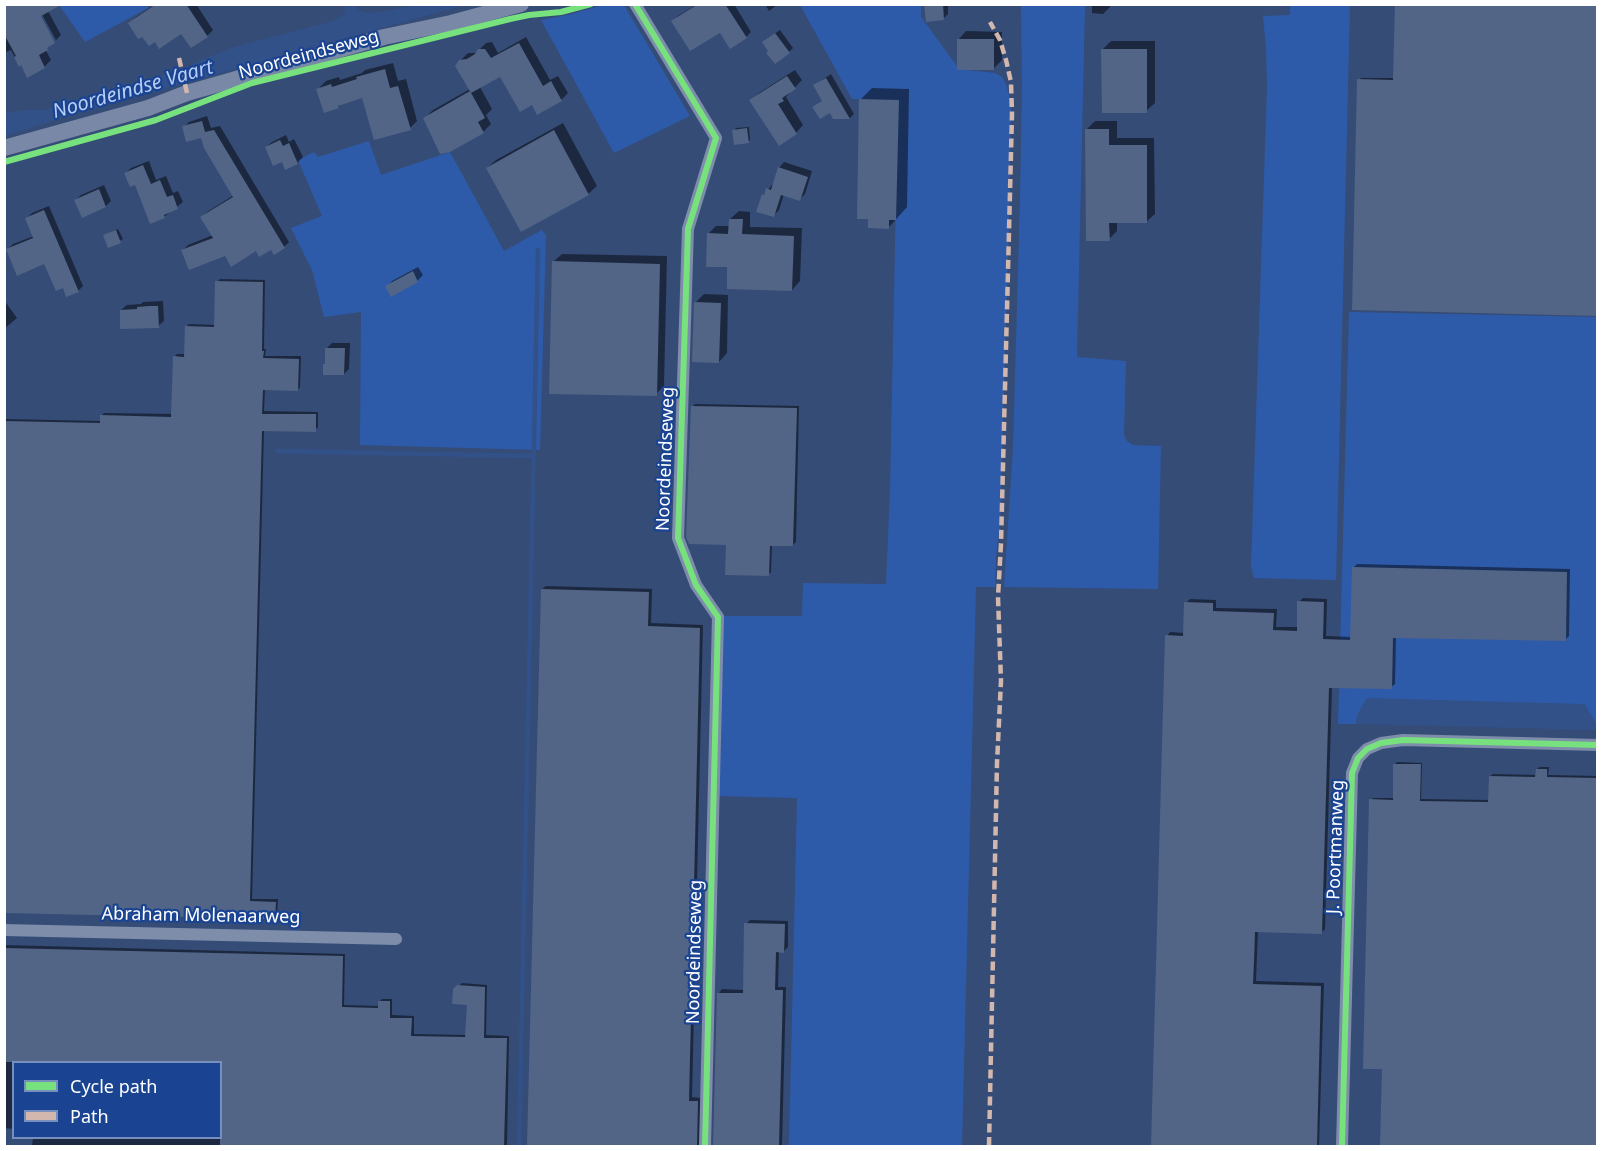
<!DOCTYPE html>
<html>
<head>
<meta charset="utf-8">
<style>
  body { margin:0 }
  #map { position:relative; width:1602px; height:1151px; overflow:hidden; background:#354c77; font-family:"Noto Sans",sans-serif }
  canvas { display:block }
  .frame { position:absolute; inset:0; border:6px solid #fff; pointer-events:none }
  .legend { position:absolute; left:12px; top:1061px; width:210px; height:78px; box-sizing:border-box; background:#1a4492; border:2px solid #768fbe; margin:0; padding:8px 10px; list-style:none; font-size:18px; color:#fff }
  .legend li { display:flex; align-items:center; gap:12px; height:30px }
  .legend b { width:30px; border:2px solid #768fbe }
</style>
</head>
<body>
<div id="map">
<canvas width="1602" height="1151"></canvas>
<div class="frame"></div>
<ul class="legend">
<li><b style="height:8px;background:#77e17e"></b>Cycle path</li>
<li><b style="height:8px;background:#d1b7ad"></b>Path</li>
</ul>
</div>
<script>
const ctx = document.querySelector('canvas').getContext('2d');
ctx.lineJoin = 'round';
function fillPath(path, color) { ctx.fillStyle = color; ctx.fill(path, 'evenodd'); }
const toPath = rows => new Path2D(rows.map(r => 'M' + r).join(''));
function stroke(path, color, width, dash) { ctx.strokeStyle = color; ctx.lineWidth = width; ctx.lineCap = dash ? 'butt' : 'round'; ctx.setLineDash(dash || []); ctx.stroke(path); }
function drawText(font, color, halo, rows, align = 'center') {
  ctx.font = font + ' "Noto Sans",sans-serif'; ctx.lineWidth = 4.5; ctx.setLineDash([]); ctx.textBaseline = 'middle'; ctx.strokeStyle = halo; ctx.fillStyle = color; for (const [text, x, y, turn = 0] of rows) {
    ctx.save(); ctx.translate(x, y); ctx.rotate((+turn || 0) * Math.PI / 180); ctx.textAlign = isNaN(turn) ? turn : align; if (halo) ctx.strokeText(text, 0, 0); ctx.fillText(text, 0, 0); ctx.restore();
  }
}
fillPath(toPath([
  [147,4,148,8,85,42,59,5],
  [602,5,624,5,690,116,614,153,541,20,572,14],
  [800,5,921,5,921,17,957,66,966,70,995,73,1002,77,1006,84,1011,103,1009,224,1000,525,996,556,995,587,976,587,962,1146,789,1146,797,798,716,796,720,616,802,616,803,583,886,584,890,490,898,100,852,99],
  [1021,5,1085,5,1077,357,1126,361,1124,435,1127,441,1133,445,1161,446,1158,589,1004,587,1013,448,1020,197,1022,88],
  [1290,5,1350,5,1336,580,1254,578,1251,567,1267,87,1266,48,1263,16,1290,15],
  [369,141,381,175,450,152,504,251,542,230,546,235,540,450,360,445,361,312,324,317,312,270,291,228,322,216,298,160,314,152,318,157],
  [1349,312,1597,317,1597,722,1358,715,1356,724,1338,724]
]), '#2e5ba9');
fillPath(toPath([
  [345,5,354,5,360,11,367,13,384,12,414,5,464,5,68,116,5,136,5,113,28,110,46,110,189,67,196,62,234,47,333,21,343,15,345,12],
  [1367,698,1585,704,1595,722,1597,722,1597,730,1356,724,1357,715]
]), '#325189');
fillPath(toPath([
  [4,4,56,4,48,11,61,35,56,40,39,9,36,10,53,42,54,42,44,47,51,60,44,67,28,76,22,63,19,65,11,50,4,53],
  [155,4,196,4,213,30,207,36,182,32,155,40,130,23,136,17],
  [697,4,734,4,751,32,746,37,673,21,678,16],
  [765,4,778,4,769,11],
  [926,4,948,4,948,14,943,19],
  [994,4,1007,4,1005,6,994,6],
  [1092,4,1110,4,1110,7,1103,14,1092,13],
  [780,30,793,48,789,52,768,38],
  [966,31,1002,32,1002,60,993,69,958,40],
  [526,37,550,80,558,76,568,93,561,100,500,75,480,87,492,109,486,115,491,124,483,132,425,118,433,110,470,89,460,61,468,53,476,53,486,43,492,42,498,53],
  [1111,41,1155,41,1155,103,1146,111,1103,49],
  [393,63,398,81,406,79,417,121,410,128,363,96,342,103,338,107,318,89,326,81,339,77,340,80,362,73,365,70],
  [795,70,802,80,786,97,803,125,796,133,751,100,759,93],
  [831,74,854,114,850,118,834,117,830,111,814,107,824,100,815,85],
  [1361,78,1394,78,1598,314,1359,80],
  [872,88,909,89,907,207,889,227,861,99],
  [207,116,211,128,220,126,289,242,284,247,256,249,225,254,183,250,188,245,213,235,202,217,207,212,234,195,202,136,184,127,189,122],
  [1095,121,1117,121,1117,138,1154,138,1155,214,1146,222,1117,222,1117,231,1109,239,1087,129],
  [563,123,597,186,588,194,521,230,487,168,496,160],
  [749,127,750,140,748,142,734,131,736,128],
  [286,135,289,142,294,139,303,157,297,163,286,168,282,160,266,147,272,142],
  [149,161,156,180,166,176,173,193,178,191,183,202,164,217,126,173,131,168],
  [784,162,812,171,805,194,800,199,784,194,779,210,773,216,763,195,773,184,779,168],
  [104,185,111,201,106,206,82,216,76,200,81,195],
  [49,206,83,286,78,291,64,286,45,262,7,250,13,244,34,236,27,218,32,213],
  [739,211,750,212,750,227,802,228,800,281,792,290,729,266,708,234,716,226,730,226,730,219],
  [118,229,123,239,109,246,105,235],
  [562,254,667,256,664,386,656,394,553,262],
  [418,267,423,275,417,281,387,287,392,281],
  [220,279,265,280,264,349,266,349,265,356,301,356,300,387,298,390,265,389,264,411,318,412,318,427,315,430,264,430,252,899,278,899,277,915,275,917,4,911,4,419,101,421,102,415,104,413,173,414,174,357,177,354,186,354,186,327,189,324,216,325,217,282],
  [704,294,728,295,727,353,719,362,695,303],
  [4,300,17,318,4,329],
  [163,301,164,321,158,326,121,310,127,305,141,304,143,302],
  [332,343,350,343,349,369,344,374,324,365,326,362,327,348],
  [695,404,799,406,796,542,793,545,772,544,771,572,768,575,692,407],
  [1357,564,1570,569,1569,636,1565,640,1396,636,1395,684,1391,687,1332,686,1325,929,1322,932,1258,930,1256,981,1324,983,1319,1146,1152,1146,1167,636,1170,632,1185,633,1186,603,1190,599,1216,600,1216,608,1277,609,1276,627,1298,627,1299,602,1303,598,1327,599,1326,636,1352,637,1353,568],
  [546,586,652,589,651,623,703,625,692,1097,701,1098,701,1146,529,1146,542,589],
  [1397,762,1422,763,1421,799,1490,800,1490,776,1493,774,1537,775,1537,769,1540,767,1549,767,1548,775,1598,776,1598,1146,1382,1146,1384,1068,1371,800,1373,798,1394,798,1395,764],
  [750,920,788,921,788,947,784,951,779,951,778,987,786,987,782,1146,715,1146,719,993,722,989,744,990,746,924],
  [4,945,345,954,344,1005,379,1006,379,1002,382,999,392,999,392,1015,414,1016,414,1034,467,1035,468,1003,454,990,462,983,487,985,486,1035,509,1036,507,1146,32,1146,33,1138,220,1138,220,1062,14,1062,14,1129,4,1128]
]), '#0007');
stroke(toPath([
  [277,451,533,456],
  [519,1146,538,250]
]), '#325189', 4.5);
fillPath(toPath([
  [4,4,63,4,41,16,55,43,47,48,48,50,39,55,45,68,27,78,21,65,19,67,14,57,16,56,4,34],
  [156,4,186,4,208,37,191,48,181,34,159,49,155,42,149,46,142,37,138,39,128,23],
  [698,4,725,4,747,38,730,49,720,33,690,51,671,21],
  [924,4,943,4,944,20,926,22],
  [1395,4,1598,4,1598,316,1352,310,1357,79,1393,80],
  [775,33,790,53,775,64,766,53,768,51,762,42],
  [957,39,994,39,994,70,957,70],
  [519,43,543,86,551,81,562,101,537,115,532,105,520,112,500,77,471,93,455,66,459,60,467,59,475,54,478,49,485,49,491,58],
  [1101,49,1147,49,1147,113,1102,113],
  [385,69,390,88,398,86,411,130,374,140,362,98,338,106,339,108,324,113,316,89,331,84,332,87,357,79,356,77],
  [787,76,796,89,782,98,784,101,778,104,797,134,779,146,749,100],
  [826,78,850,119,833,119,830,113,820,119,812,107,822,101,813,85],
  [470,91,485,118,478,122,484,133,450,152,440,154,423,118],
  [859,99,899,100,896,220,889,220,889,229,868,228,868,219,857,219],
  [202,121,205,132,214,130,285,248,274,255,271,250,259,257,256,251,231,267,225,256,189,270,181,250,213,238,200,217,233,197,204,148,201,138,186,142,182,126],
  [747,128,749,143,734,145,732,130],
  [1085,129,1109,129,1109,145,1147,145,1147,223,1109,223,1110,241,1086,241],
  [554,130,589,195,521,232,486,168],
  [280,140,283,146,289,143,298,164,285,170,282,162,273,166,265,147],
  [143,165,151,184,160,180,167,197,173,195,178,209,164,215,165,218,150,224,135,185,130,187,124,173],
  [778,167,808,177,800,201,781,195,774,217,756,212,762,194,764,195,766,188,771,190],
  [99,189,106,207,82,218,74,200],
  [44,210,79,292,66,297,63,288,56,291,44,264,17,276,6,249,33,238,25,218],
  [729,219,743,219,742,234,794,236,792,291,727,289,727,267,706,267,707,233,728,234],
  [116,230,121,243,108,248,103,235],
  [552,261,660,264,657,396,549,394],
  [413,271,418,282,391,297,385,286],
  [215,281,263,282,262,351,264,351,263,358,299,359,298,391,263,390,262,414,316,414,316,432,262,431,250,901,276,902,275,919,4,913,4,421,100,423,100,415,171,417,173,356,184,357,185,326,214,327],
  [694,302,721,303,719,363,692,362],
  [149,306,158,306,159,328,120,329,120,310,137,309,137,307],
  [325,348,345,348,344,375,323,375,323,364,325,364],
  [691,406,797,408,793,546,770,546,769,576,725,575,726,545,689,544,686,537],
  [1352,567,1567,572,1566,641,1393,638,1392,689,1329,688,1322,934,1255,932,1254,962,1253,984,1321,986,1317,1146,1151,1146,1165,635,1183,636,1184,602,1213,603,1213,611,1274,613,1273,630,1297,631,1297,601,1324,602,1323,639,1350,640],
  [541,589,649,592,648,626,700,628,689,1101,698,1101,697,1146,527,1146],
  [1393,764,1421,764,1420,801,1488,802,1489,776,1535,777,1536,769,1547,769,1547,777,1598,778,1598,1146,1380,1146,1382,1069,1363,1069,1369,799,1393,800],
  [744,923,785,924,784,953,776,952,775,990,783,990,779,1146,713,1146,717,993,743,993],
  [4,948,343,956,342,1007,378,1008,378,1001,390,1001,390,1018,412,1018,411,1036,465,1037,467,1005,452,1004,453,989,457,985,485,987,484,1038,507,1038,504,1146,220,1146,220,1062,4,1062]
]), '#526586');
stroke(toPath([
  [635,4,716,138,688,229,678,538,696,585,718,617,705,1146],
  [4,930,396,939],
  [1342,1146,1352,773,1358,758,1367,749,1381,743,1403,740,1598,745]
]), '#7d8daa', 12);
stroke(toPath([
  [4,148,148,108,187,93,384,37,451,23,521,4]
]), '#7988a6', 16);
stroke(toPath([
  [179,58,187,93],
  [989,1146,997,763,1001,681,998,597,1001,544,1012,114,1011,82,1006,60,1000,40,990,22]
]), '#d1b7ad', 4.5, [9, 4.5]);
stroke(toPath([
  [635,4,716,138,688,229,678,538,696,585,718,617,705,1146],
  [4,162,156,120,252,83,510,19,529,15,561,12,591,4],
  [1342,1146,1352,773,1358,758,1367,749,1381,743,1403,740,1598,745]
]), '#77e17e', 6);
drawText('18px', '#fff', '#1a4492', [
  ["Noordeindseweg",309,55,-15],
  ["Noordeindseweg",666,459,-88],
  ["J. Poortmanweg",1336,847,-88],
  ["Abraham Molenaarweg",201,916,1],
  ["Noordeindseweg",695,952,-89]
]);
drawText('italic 20px', '#b7cef6', '#1a4492', [
  ["Noordeindse Vaart",133,90,-16]
]);
</script>
</body>
</html>
